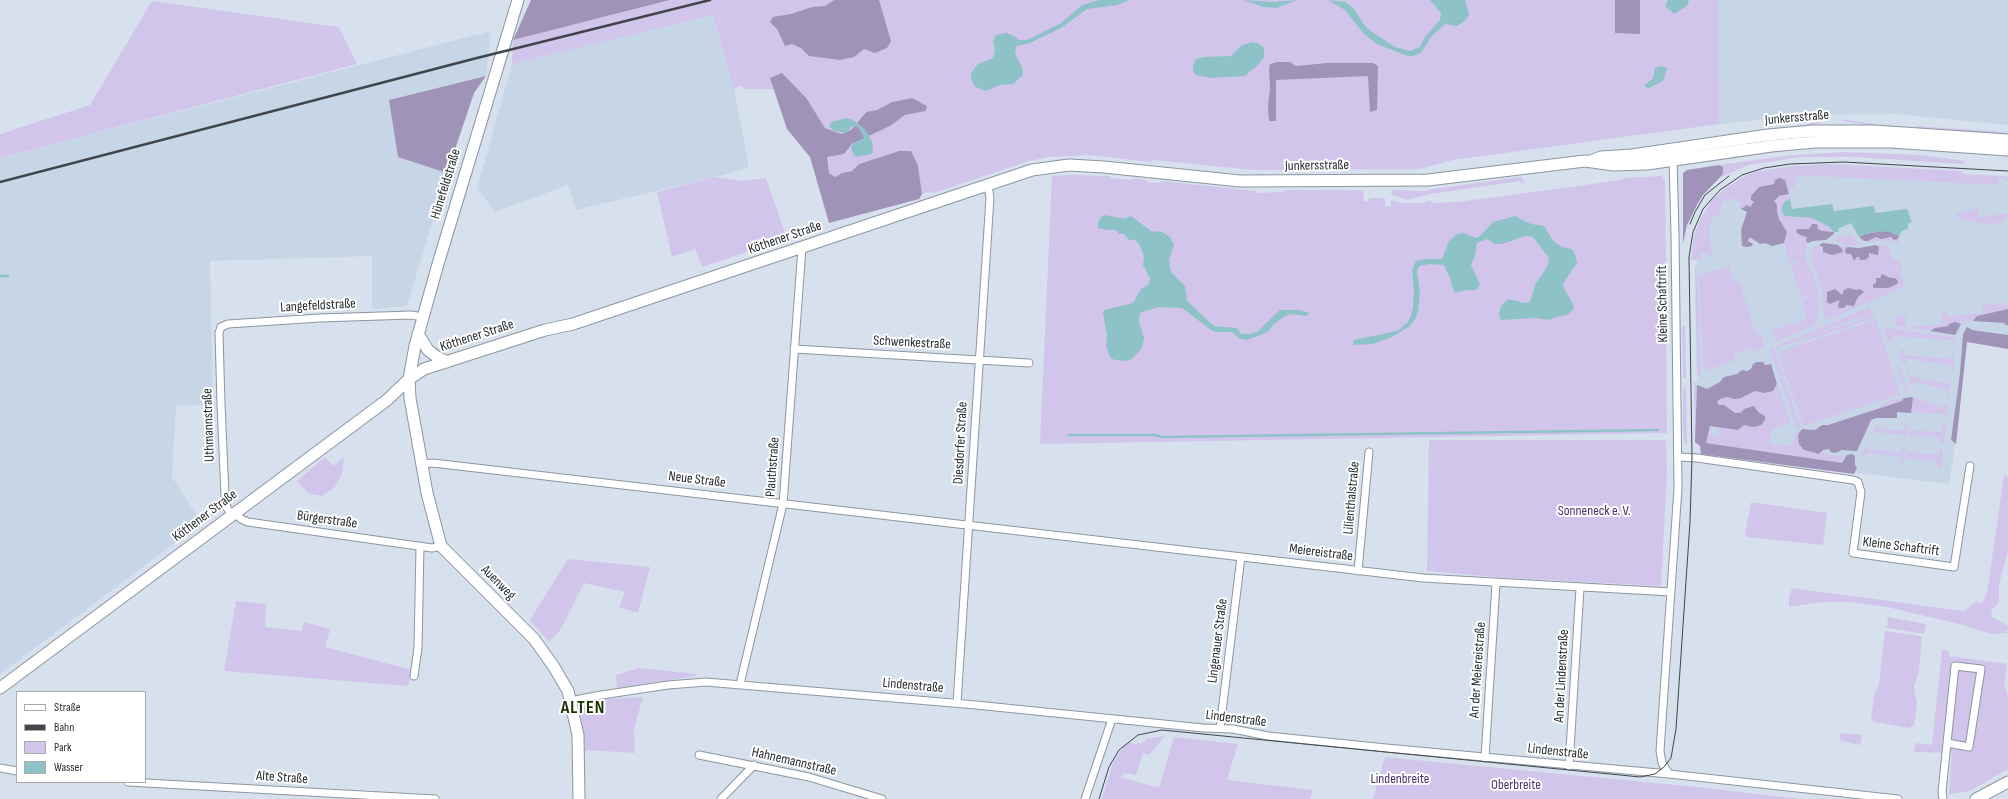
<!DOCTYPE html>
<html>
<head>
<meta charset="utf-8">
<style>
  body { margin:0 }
  #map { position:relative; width:2008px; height:799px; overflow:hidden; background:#d6e1ed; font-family:"Sofia Sans Condensed",sans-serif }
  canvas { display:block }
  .legend { position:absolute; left:16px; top:691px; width:130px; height:92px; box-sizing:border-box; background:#fff; border:1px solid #a9abad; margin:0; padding:5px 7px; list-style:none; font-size:12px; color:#282c31 }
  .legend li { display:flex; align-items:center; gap:8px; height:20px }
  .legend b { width:20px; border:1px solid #a9abad }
</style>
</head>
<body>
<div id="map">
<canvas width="2008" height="799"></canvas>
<ul class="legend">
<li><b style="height:5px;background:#fff"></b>Straße</li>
<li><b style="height:5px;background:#40454b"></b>Bahn</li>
<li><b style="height:11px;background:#d2c5ec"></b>Park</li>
<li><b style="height:11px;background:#8dc2c7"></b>Wasser</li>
</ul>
</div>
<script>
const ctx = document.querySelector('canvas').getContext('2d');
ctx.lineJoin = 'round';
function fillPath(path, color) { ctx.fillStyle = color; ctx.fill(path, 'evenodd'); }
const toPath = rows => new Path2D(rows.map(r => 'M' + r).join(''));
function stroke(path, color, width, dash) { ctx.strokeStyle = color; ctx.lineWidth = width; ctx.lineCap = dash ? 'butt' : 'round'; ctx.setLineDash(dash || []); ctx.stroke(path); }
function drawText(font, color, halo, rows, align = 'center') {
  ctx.font = font + ' "Sofia Sans Condensed",sans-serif'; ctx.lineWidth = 4; ctx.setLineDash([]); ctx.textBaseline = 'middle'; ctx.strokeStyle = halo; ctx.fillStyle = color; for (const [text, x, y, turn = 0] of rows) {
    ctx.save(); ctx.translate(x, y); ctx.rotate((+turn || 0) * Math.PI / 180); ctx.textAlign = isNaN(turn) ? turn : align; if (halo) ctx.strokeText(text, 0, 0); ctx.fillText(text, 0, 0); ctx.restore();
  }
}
fillPath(toPath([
  [1718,0,2008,0,2008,125,1896,114,1808,115,1719,124],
  [713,15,734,88,749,168,715,177,576,210,568,185,495,212,477,188,512,64],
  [491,31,486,76,389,100,398,156,447,173,407,306,372,309,372,256,210,261,213,404,176,406,172,477,202,523,0,674,0,158],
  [1769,174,1958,175,2008,179,2008,338,1967,342,1956,441,1949,484,1701,454,1700,446,1695,442,1697,381,1695,269,1697,260,1694,259,1698,237,1726,193]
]), '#c7d6e7');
fillPath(toPath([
  [671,0,1718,0,1719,124,1453,160,1420,169,1253,170,1154,160,1150,162,1091,155,1050,157,1029,161,933,193,929,192,922,194,918,166,899,151,859,164,852,171,842,173,835,177,829,173,827,157,844,154,852,144,890,126,905,115,926,111,927,106,912,98,892,102,877,110,865,112,851,130,841,134,832,131,825,128,807,99,770,78,774,89,745,89,741,86,734,88,713,15,512,64,513,40],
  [152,1,339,27,357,64,0,158,0,134,90,105],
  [1843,119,1879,125,1883,125,1873,126,1843,121],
  [1822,120,1822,122,1810,126,1745,134,1745,132,1804,125],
  [1915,126,1991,131,2008,133,2008,135,1915,128],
  [1854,145,1905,147,1905,149,1854,147,1808,148,1692,164,1692,162,1793,147],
  [1843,152,1921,155,1964,161,1964,164,1853,157,1800,157,1749,165,1721,177,1723,174,1723,167,1719,165,1784,156],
  [1830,164,1962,171,1963,174,2004,176,2008,177,2008,179,1998,178,1997,185,1796,175,1794,189,1788,188,1785,180,1759,187,1751,196,1755,201,1750,207,1742,207,1741,209,1738,208,1741,203,1729,197,1726,202,1723,200,1718,217,1712,216,1709,232,1712,256,1710,257,1709,254,1705,255,1704,251,1700,252,1702,259,1691,260,1694,235,1701,218,1712,200,1727,187,1747,175,1759,171,1791,166],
  [1071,175,1110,176,1110,178,1133,180,1133,178,1147,180,1147,182,1161,183,1161,181,1256,191,1256,193,1284,192,1284,190,1363,190,1364,201,1369,201,1369,198,1385,198,1385,206,1391,206,1391,200,1401,203,1423,203,1431,200,1431,203,1457,202,1572,187,1620,180,1623,178,1662,176,1665,182,1666,277,1657,288,1656,296,1666,304,1667,433,1040,444,1052,176],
  [715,177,743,181,766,178,785,233,780,241,702,267,695,249,672,257,657,192],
  [1521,177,1525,183,1521,183,1520,181,1431,194,1407,200,1392,195,1393,190,1427,191,1432,189],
  [1789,194,1790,199,1787,200,1794,218,1812,218,1828,226,1834,232,1822,232,1811,226,1803,235,1807,237,1805,258,1815,279,1818,293,1819,309,1815,325,1776,342,1772,330,1806,319,1805,315,1806,314,1802,300,1808,298,1807,295,1801,297,1791,266,1797,264,1796,261,1790,263,1784,243,1786,238,1782,223,1777,211,1777,205,1774,201,1779,196],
  [1978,205,1979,217,2008,213,2008,217,1998,223,1987,224,1961,219,1956,216,1959,212,1974,210,1973,206],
  [1851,235,1861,244,1852,246,1834,241,1838,236],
  [1876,237,1898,239,1900,244,1886,240,1868,243,1864,241],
  [1820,244,1820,246,1823,247,1823,252,1826,253,1839,248,1838,245,1847,247,1845,250,1851,254,1855,260,1857,257,1879,247,1876,245,1885,245,1890,249,1891,258,1898,260,1902,265,1900,273,1904,282,1903,287,1828,320,1824,315,1821,285,1810,258,1812,248],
  [1695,266,1697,266,1701,369,1700,375,1697,376],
  [1729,266,1734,282,1739,281,1754,329,1756,329,1758,334,1760,334,1765,346,1753,352,1750,348,1733,355,1735,360,1708,370,1704,367,1703,363,1699,275],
  [1983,301,1986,301,1987,305,2008,303,2008,309,1977,316,1973,321,1966,321,1958,325,1955,322,1949,324,1948,326,1935,328,1930,331,1896,326,1894,317,1905,314,1906,327,1942,324,1942,312,1946,311,1947,316,1983,313],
  [1869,307,1875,318,1796,344,1823,331,1858,321,1859,318,1873,317,1857,317,1856,319,1825,330,1778,348,1777,346],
  [1876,320,1900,394,1803,426,1778,352],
  [1685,325,1686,377,1685,379,1683,378,1682,327],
  [1884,327,1956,338,1956,341,1893,336,1892,342,1888,341],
  [1774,347,1801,428,1797,429,1770,349],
  [1905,349,1904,355,1951,359,1952,353,1954,354,1953,371,1950,372,1951,366,1907,358,1906,364,1903,363,1899,350],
  [1896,366,1899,366,1908,392,1906,393],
  [1906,371,1910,371,1910,376,1948,384,1949,379,1951,379,1949,397,1946,396,1947,390,1915,382,1914,387,1912,387],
  [1697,381,1695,442,1694,382],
  [1777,384,1791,423,1772,429,1770,443,1793,446,1796,433,1802,429,1798,435,1810,452,1843,457,1842,463,1706,443,1709,429,1709,434,1717,436,1719,427,1738,430,1744,425,1754,427,1765,416,1748,408,1744,409,1741,413,1735,413,1730,409,1719,405,1717,402,1720,399,1727,397,1734,399,1741,398,1755,391,1764,393,1773,391],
  [1686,385,1687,445,1684,442,1683,423,1683,389],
  [1904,397,1902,401,1881,408,1881,404],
  [1913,397,1943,408,1946,402,1948,403,1947,419,1945,420,1945,414,1911,413],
  [1877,424,1879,424,1879,429,1903,430,1904,424,1908,424,1906,440,1904,440,1905,435,1874,432,1873,437,1871,437],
  [1909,425,1909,430,1941,432,1942,425,1946,425,1944,444,1939,443,1940,438,1909,435,1908,440],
  [1429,440,1666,440,1667,473,1661,586,1496,577,1427,571],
  [1868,443,1869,449,1901,452,1902,446,1905,447,1904,463,1901,463,1901,457,1867,453,1865,458,1863,457,1862,454],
  [1907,447,1907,452,1939,455,1940,449,1943,449,1942,467,1937,468,1937,462,1907,458,1905,463],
  [325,457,333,466,344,457,342,474,335,487,322,496,309,494,297,481],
  [2004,475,2008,477,2008,551,1999,584,1999,602,1991,611,1992,617,2008,626,2007,633,1992,634,1959,624,1887,607,1850,602,1823,602,1789,607,1789,597,1792,588,1963,611,1976,602,1982,603,1987,593],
  [1751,502,1827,513,1823,545,1747,537,1745,535],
  [568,559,650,567,638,613,619,607,625,592,584,583,561,629,549,642,530,620],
  [236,601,266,604,265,627,301,631,304,622,330,629,325,647,412,670,408,686,224,671],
  [1888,617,1926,624,1924,634,1887,628],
  [1885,631,1920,636,1922,638,1919,670,1914,687,1917,704,1914,725,1909,728,1875,722,1871,719,1875,691,1879,684],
  [1942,650,1950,651,1949,656,2007,664,2004,683,2008,696,2008,769,1970,791,1949,794,1952,753,1914,752,1916,743,1932,745],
  [639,668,697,674,696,676,617,688,616,675],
  [643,697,634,729,635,753,585,750,581,712,589,700],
  [1839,733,1862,735,1860,745,1841,741],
  [1165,736,1149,755,1143,753,1136,775,1125,773,1120,777,1159,788,1174,737,1238,744,1227,780,1313,790,1310,799,1102,799,1113,762,1124,746,1130,742,1135,744,1139,742,1140,744,1146,741,1145,739],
  [1385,757,1697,787,1800,799,1373,799]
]), '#d2c5ec');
fillPath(toPath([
  [531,0,670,0,513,40],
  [834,0,879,0,891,41,887,48,875,53,864,49,854,57,840,60,809,56,801,48,792,44,785,46,777,29,770,22,773,17,791,14,812,7,825,6],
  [1615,0,1640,0,1640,34,1615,33],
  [1277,62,1290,62,1296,66,1327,63,1373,63,1378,66,1377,110,1370,112,1368,76,1276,80,1276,121,1269,121,1268,106,1270,88,1269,69,1270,64],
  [782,73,807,99,825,128,841,134,851,130,866,112,877,110,892,102,912,98,927,106,926,111,905,115,890,126,852,144,844,154,827,157,829,173,835,177,842,173,852,171,859,164,899,151,911,151,918,166,922,194,919,199,829,223,810,157,787,129,770,78],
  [486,76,474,93,447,173,398,157,389,100],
  [1719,165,1723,167,1723,174,1703,195,1698,203,1687,225,1683,244,1683,173,1687,170],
  [1779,178,1785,180,1789,194,1779,196,1774,201,1777,205,1777,211,1779,219,1787,232,1784,243,1772,246,1765,243,1760,244,1751,238,1749,238,1748,241,1753,244,1752,246,1747,247,1742,246,1741,230,1747,212,1741,209,1747,205,1750,207,1754,202,1751,200,1751,196,1759,187,1774,184,1775,180],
  [1812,224,1817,224,1818,229,1822,231,1834,232,1834,234,1826,240,1813,241,1808,243,1806,241,1807,237,1800,235,1796,232,1797,229,1809,229],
  [1883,231,1890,232,1899,236,1898,239,1894,240,1891,237,1881,239,1876,237,1868,241,1864,241,1859,237,1865,234],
  [1824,243,1838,245,1842,249,1843,252,1832,255,1823,252,1823,247,1820,246,1820,244],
  [1876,245,1879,247,1878,255,1869,253,1869,257,1865,260,1860,260,1859,257,1857,257,1854,261,1851,254,1846,254,1845,250,1847,247,1859,248],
  [1882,274,1891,278,1895,278,1898,281,1897,284,1888,288,1873,288,1873,284,1876,283,1876,278,1880,278],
  [1848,288,1856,290,1860,289,1864,292,1858,297,1854,306,1846,305,1844,308,1839,308,1838,305,1840,300,1830,304,1827,302,1827,292,1835,289,1842,295,1844,290],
  [2008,309,2008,325,2005,325,2005,323,1973,321,1977,316],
  [1955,322,1961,324,1955,335,1930,331,1935,328,1948,326,1949,324],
  [1967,327,1972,330,2008,335,2008,349,1967,342,1956,444,1951,440,1960,373,1963,334],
  [1757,362,1763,362,1765,365,1771,364,1777,384,1773,391,1764,393,1755,391,1741,398,1734,399,1727,397,1720,399,1717,402,1719,405,1724,405,1735,413,1741,413,1744,409,1754,406,1758,412,1765,416,1765,420,1761,425,1754,427,1744,425,1738,430,1710,426,1706,443,1842,463,1847,455,1852,454,1855,456,1855,465,1857,468,1854,474,1701,454,1700,446,1695,442,1697,385,1707,389,1720,382,1724,377,1737,374,1742,370,1747,371,1751,369,1753,364],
  [1913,397,1911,413,1897,412,1897,418,1876,418,1871,420,1857,451,1842,450,1835,453,1831,452,1829,449,1823,450,1819,454,1804,450,1799,444,1798,435,1802,429,1815,430,1822,425,1828,425,1902,401,1904,398]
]), '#a093b8');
fillPath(toPath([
  [1099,0,1129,0,1118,5,1087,9,1061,28,1030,43,1017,46,1015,51,1016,55,1023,70,1022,76,1013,84,999,85,986,91,975,87,971,78,971,73,978,64,993,58,995,51,993,41,996,35,1006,33,1014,36,1019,40,1027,40,1061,23,1082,5],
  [1244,0,1273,2,1298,0,1276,8,1263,7],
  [1328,0,1346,2,1355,10,1362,22,1369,30,1395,47,1410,51,1420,47,1425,37,1440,20,1441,13,1430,0,1465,0,1469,14,1466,20,1457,26,1445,24,1431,37,1421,53,1413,56,1407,56,1377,44,1364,34,1345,10],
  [1668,0,1689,0,1687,6,1674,14,1665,6],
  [1252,42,1258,43,1264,48,1264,57,1259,64,1245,76,1211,78,1196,75,1193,71,1193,66,1196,59,1204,57,1231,56,1242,45],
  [1661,66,1667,68,1663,81,1649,88,1645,87,1645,84,1653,79,1655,68],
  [847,118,851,119,864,128,872,141,873,151,872,154,856,157,853,154,851,147,854,143,864,138,860,130,857,127,852,126,846,133,834,131,829,126,831,122],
  [1790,199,1792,209,1832,204,1834,211,1874,206,1875,213,1907,209,1912,222,1908,224,1908,229,1902,231,1899,236,1890,232,1883,231,1865,234,1859,237,1851,223,1838,229,1839,232,1834,232,1828,226,1812,218,1785,216,1782,212,1782,207,1784,202],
  [1106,215,1124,219,1131,216,1151,231,1162,232,1170,237,1174,245,1169,260,1171,272,1185,286,1187,301,1214,326,1237,328,1241,334,1250,334,1257,332,1280,310,1299,310,1310,313,1306,316,1292,314,1285,316,1274,324,1268,332,1247,340,1240,339,1232,332,1216,332,1211,330,1182,308,1158,307,1140,313,1139,322,1144,338,1142,347,1138,353,1130,360,1122,361,1111,359,1106,346,1107,335,1103,313,1104,310,1133,303,1141,289,1149,284,1150,278,1143,265,1144,256,1139,244,1135,240,1129,240,1124,234,1119,234,1116,230,1107,230,1098,228,1098,222,1101,217],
  [1515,216,1531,224,1544,226,1554,242,1562,247,1572,249,1575,254,1577,263,1564,282,1563,286,1574,306,1573,310,1567,315,1556,317,1550,320,1536,318,1501,320,1499,315,1501,306,1508,299,1525,303,1530,302,1535,285,1548,265,1549,258,1533,237,1525,236,1502,244,1495,244,1487,239,1477,243,1475,256,1471,265,1480,284,1476,290,1467,290,1454,293,1450,278,1444,265,1429,264,1420,266,1417,270,1420,294,1418,312,1415,319,1410,326,1392,337,1373,344,1354,345,1353,342,1354,340,1397,331,1407,323,1411,316,1413,307,1414,290,1412,270,1416,261,1426,259,1442,259,1449,241,1457,234,1463,233,1476,238,1480,236,1493,222]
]), '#8dc2c7');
stroke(toPath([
  [0,276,8,276],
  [1069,435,1155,435,1163,437,1658,430]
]), '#8dc2c7', 2.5);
const street = toPath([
  [794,349,1029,363],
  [1678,457,1697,458,1853,480,1858,482,1861,492,1853,553,1954,567,1970,466],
  [421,464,433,463,1423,578,1671,592],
  [235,513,241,519,248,522,432,548,441,546],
  [232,515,227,508,225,495,221,404,219,333,221,327,228,324,320,318,411,315,423,317],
  [1358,571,1369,452],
  [1955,666,1981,669,1969,747,1947,743,1955,666],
  [414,676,418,648,420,546],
  [740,684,783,504,802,248],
  [571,701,595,696,668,685,706,682,976,705,1203,728,1233,729,1268,736,1386,748,1669,774,1898,799],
  [957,703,990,198,988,185],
  [1220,728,1241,557],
  [699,755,809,777,882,799],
  [1485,758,1496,583],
  [1569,766,1580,588],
  [0,768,17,771],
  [1669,774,1662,763,1660,751,1678,488,1675,235,1673,158],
  [128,782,435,799],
  [721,799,754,765],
  [1085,799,1112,719],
  [1943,799,1942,792,1947,743]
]);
const secondary = toPath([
  [518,0,438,264,415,346,409,379,410,398,427,493,441,546,534,639,554,667,568,691,578,735,579,799],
  [1593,160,1601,157,1632,155,1768,135,1813,131,1874,131,2008,140],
  [418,334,428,350,437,357,447,362],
  [0,688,387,400,409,379,424,369,545,330,573,324,1032,170,1069,165,1104,167,1240,181,1428,180,1585,161,1614,165,1647,164,1771,146,1815,142,1891,142,2008,150],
  [1976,799,2008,782]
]);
stroke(street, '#8c96a1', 9);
stroke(secondary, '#8c96a1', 13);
stroke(street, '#fff', 7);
stroke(secondary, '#fff', 11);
stroke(toPath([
  [1690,224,1695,212,1705,195,1729,176],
  [1099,799,1109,767,1119,750,1138,735,1162,730,1640,777,1655,774,1664,767,1671,758,1676,729,1690,522,1692,457,1689,257,1693,232,1703,209,1720,190,1742,175,1764,168,1790,164,1844,162,2008,171]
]), '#40454b', 1);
stroke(toPath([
  [0,182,477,58,710,0]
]), '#40454b', 2.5);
drawText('14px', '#282c31', '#fff', [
  ["Junkersstraße",1797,118,-5],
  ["Junkersstraße",1317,166,-1],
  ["Hünefeldstraße",446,184,-73],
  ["Köthener Straße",785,238,-19],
  ["Kleine Schaftrift",1663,304,-91],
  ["Langefeldstraße",318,306,-3],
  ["Köthener Straße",477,336,-18],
  ["Schwenkestraße",912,343,3],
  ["Uthmannstraße",209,425,-92],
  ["Diesdorfer Straße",961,443,-87],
  ["Plauthstraße",773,467,-86],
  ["Neue Straße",697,480,7],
  ["Lilienthalstraße",1352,498,-85],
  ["Köthener Straße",205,516,-37],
  ["Bürgerstraße",327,520,8],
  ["Kleine Schaftrift",1901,547,7],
  ["Meiereistraße",1321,553,7],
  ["Auenweg",498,583,45],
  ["Lingenauer Straße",1218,641,-83],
  ["An der Meiereistraße",1478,670,-86],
  ["An der Lindenstraße",1562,676,-87],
  ["Lindenstraße",913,686,5],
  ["Lindenstraße",1236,719,7],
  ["Lindenstraße",1558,752,6],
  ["Hahnemannstraße",794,762,13],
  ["Alte Straße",282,778,4]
]);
drawText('14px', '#493567', '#fff', [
  ["Sonneneck e. V.",1594,511],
  ["Lindenbreite",1400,779],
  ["Oberbreite",1516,785]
]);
ctx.letterSpacing = '1px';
drawText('bold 18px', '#1a3100', '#fff', [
  ["ALTEN",583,708]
]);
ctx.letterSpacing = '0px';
</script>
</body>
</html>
